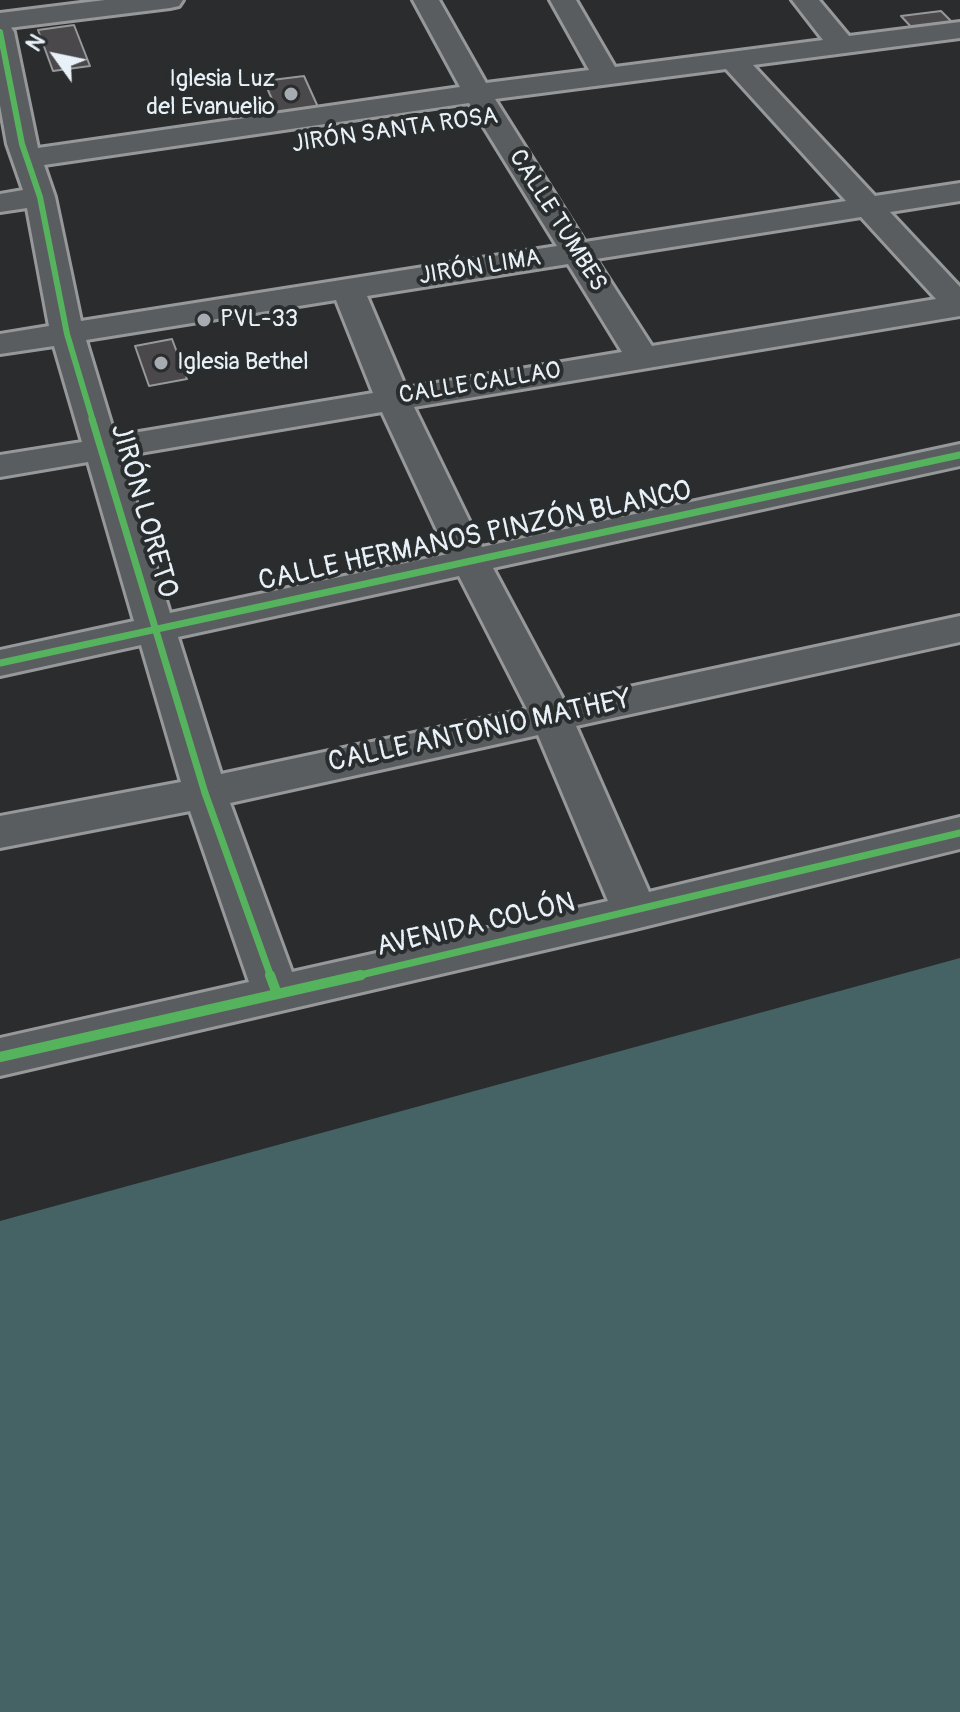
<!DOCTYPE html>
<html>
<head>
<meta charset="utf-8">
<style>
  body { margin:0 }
  #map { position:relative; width:960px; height:1712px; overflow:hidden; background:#2b2c2d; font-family:Pangolin,sans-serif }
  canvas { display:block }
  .north { position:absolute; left:16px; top:16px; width:80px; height:80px; -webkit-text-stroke:6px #2a2d2e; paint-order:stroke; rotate:303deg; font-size:22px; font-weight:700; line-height:32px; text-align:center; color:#e8f1f8 }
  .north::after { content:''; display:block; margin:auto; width:28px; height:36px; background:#e8f1f8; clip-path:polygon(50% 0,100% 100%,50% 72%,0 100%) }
</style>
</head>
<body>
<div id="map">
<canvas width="960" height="1712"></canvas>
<div class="north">N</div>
</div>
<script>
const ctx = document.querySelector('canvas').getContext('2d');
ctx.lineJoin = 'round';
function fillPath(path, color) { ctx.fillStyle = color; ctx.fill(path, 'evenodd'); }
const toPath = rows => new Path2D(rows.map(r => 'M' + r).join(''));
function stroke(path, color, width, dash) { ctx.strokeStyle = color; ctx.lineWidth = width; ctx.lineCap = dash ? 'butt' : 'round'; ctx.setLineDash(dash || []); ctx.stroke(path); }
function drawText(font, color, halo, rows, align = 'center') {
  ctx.font = font + ' Pangolin,sans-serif'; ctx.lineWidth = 8; ctx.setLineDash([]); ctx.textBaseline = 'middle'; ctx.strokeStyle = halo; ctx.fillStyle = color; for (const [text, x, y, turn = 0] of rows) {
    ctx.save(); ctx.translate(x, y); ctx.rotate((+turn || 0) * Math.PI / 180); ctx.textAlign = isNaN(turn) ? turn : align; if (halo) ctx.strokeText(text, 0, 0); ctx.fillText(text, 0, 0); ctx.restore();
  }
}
fillPath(toPath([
  [960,958,960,1712,0,1712,0,1221]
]), '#456265');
const building = toPath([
  [941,11,954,24,913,29,901,16,941,11],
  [74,25,90,66,53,71,38,30,74,25],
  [304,76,318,107,278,113,264,81,304,76],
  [172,339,187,379,149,386,135,346,172,339]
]);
fillPath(building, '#4a484b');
stroke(building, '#96989a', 2);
const street = toPath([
  [413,0,439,0,486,83,589,70,550,0,576,0,615,67,823,40,792,0,819,0,849,36,960,22,960,38,753,65,875,196,960,183,960,201,890,212,960,287,960,316,414,407,482,547,960,444,960,466,493,568,564,701,960,616,960,642,576,726,649,892,960,817,960,849,635,929,0,1076,0,1038,249,982,190,811,0,848,0,816,181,782,141,645,0,676,0,650,134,621,88,462,0,477,0,455,82,442,54,346,0,354,0,334,49,326,27,208,0,212,0,194,23,190,7,144,0,105,0,24,10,26,14,32,38,148,460,87,413,0],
  [726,69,846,201,585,242,495,99,726,69],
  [469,103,557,246,81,321,55,197,44,165,469,103],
  [861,217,936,299,652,346,596,259,861,217],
  [568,264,622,352,406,388,367,296,568,264],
  [336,300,373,393,115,436,86,340,336,300],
  [382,412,448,554,170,613,122,456,382,412],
  [459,576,527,709,221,774,178,637,459,576],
  [538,735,608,901,292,972,230,803,538,735]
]);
const secondary = toPath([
  [105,0,183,0,179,6,170,8,0,29,0,13,105,0]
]);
stroke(street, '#96989a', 6);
stroke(secondary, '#96989a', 6);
fillPath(street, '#5a5d60');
fillPath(secondary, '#5a5d60');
stroke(toPath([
  [0,32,22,144,40,197,67,334,93,421]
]), '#56b35d', 6);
stroke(toPath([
  [92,419,205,793,271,977],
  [0,663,960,455],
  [352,977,960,833]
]), '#56b35d', 7);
stroke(toPath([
  [270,975,277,994],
  [0,1057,361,975]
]), '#56b35d', 10);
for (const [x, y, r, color] of [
  [291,94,8,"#a6acb1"],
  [204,320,8,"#a6acb1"],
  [161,363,8,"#a6acb1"]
]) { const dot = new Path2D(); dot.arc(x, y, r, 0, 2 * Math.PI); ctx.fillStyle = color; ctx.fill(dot); stroke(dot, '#2a2d2e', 3); }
drawText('24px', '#e8f1f8', '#2a2d2e', [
  ["Iglesia Luz",275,80,"right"],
  ["del Evanuelio",275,108,"right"],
  ["PVL-33",220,320],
  ["Iglesia Bethel",177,363]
], 'left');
drawText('24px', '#e8f1f8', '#2a2d2e', [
  ["JIRÓN SANTA ROSA",395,131,-8],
  ["CALLE TUMBES",557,221,58],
  ["JIRÓN LIMA",480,268,-9],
  ["CALLE CALLAO",480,384,-9]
]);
drawText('28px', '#e8f1f8', '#2a2d2e', [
  ["JIRÓN LORETO",143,511,74],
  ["CALLE HERMANOS PINZÓN BLANCO",475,537,-12],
  ["CALLE ANTONIO MATHEY",480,732,-12],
  ["AVENIDA COLÓN",476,926,-13]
]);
</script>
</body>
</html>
